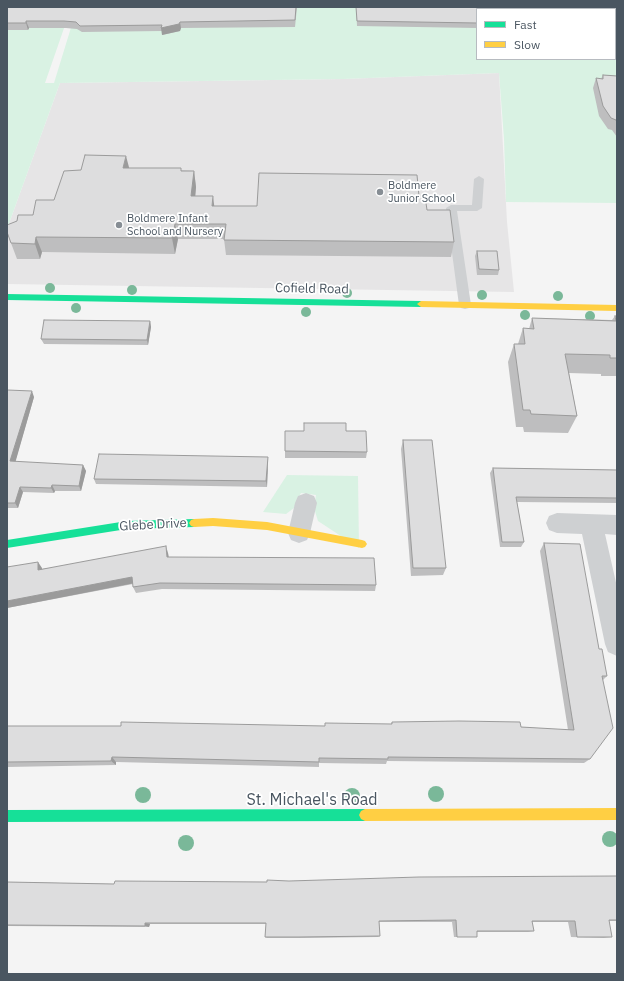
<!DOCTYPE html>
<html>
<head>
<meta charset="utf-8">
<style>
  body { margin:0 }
  #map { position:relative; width:624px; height:981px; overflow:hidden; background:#f4f4f4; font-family:"IBM Plex Sans",sans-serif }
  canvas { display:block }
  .frame { position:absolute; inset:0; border:8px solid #4a5661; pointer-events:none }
  .legend { position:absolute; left:476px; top:8px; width:140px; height:52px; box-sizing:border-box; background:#fff; border:1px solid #b7bbc0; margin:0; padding:5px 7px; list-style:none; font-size:12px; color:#4a5661 }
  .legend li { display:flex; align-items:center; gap:8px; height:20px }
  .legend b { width:20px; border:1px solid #b7bbc0 }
</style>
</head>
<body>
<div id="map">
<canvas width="624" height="981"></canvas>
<div class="frame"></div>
<ul class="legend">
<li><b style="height:5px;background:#16e098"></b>Fast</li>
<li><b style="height:5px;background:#ffcf43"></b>Slow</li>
</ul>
</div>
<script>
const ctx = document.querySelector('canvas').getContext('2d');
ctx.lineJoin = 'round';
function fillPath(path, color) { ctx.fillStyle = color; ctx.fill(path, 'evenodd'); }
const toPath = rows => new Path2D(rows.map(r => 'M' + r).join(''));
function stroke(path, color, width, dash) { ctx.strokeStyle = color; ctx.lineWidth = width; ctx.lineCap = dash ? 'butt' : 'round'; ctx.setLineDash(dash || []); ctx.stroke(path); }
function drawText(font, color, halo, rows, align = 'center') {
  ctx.font = font + ' "IBM Plex Sans",sans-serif'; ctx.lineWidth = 3.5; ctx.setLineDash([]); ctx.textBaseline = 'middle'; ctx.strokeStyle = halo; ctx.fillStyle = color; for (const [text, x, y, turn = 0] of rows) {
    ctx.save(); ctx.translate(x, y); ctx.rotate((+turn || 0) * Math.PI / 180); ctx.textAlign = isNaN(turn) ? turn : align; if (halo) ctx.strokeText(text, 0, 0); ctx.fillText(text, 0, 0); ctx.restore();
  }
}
fillPath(toPath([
  [499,73,507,222,514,292,7,284,7,229,60,83,343,79]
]), '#e6e5e6');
fillPath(toPath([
  [445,7,498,9,477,9,477,59,615,59,615,17,617,17,617,203,506,202,504,139,499,73,343,79,60,83,7,229,7,8,71,8,45,83,54,83,77,8],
  [287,475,358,476,359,548,318,521,314,508,316,495,301,493,294,508,286,514,263,512]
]), '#d9f2e3');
fillPath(toPath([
  [479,176,484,179,482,208,477,211,457,211,471,305,469,308,465,309,461,308,459,305,446,208,451,205,472,205,474,179,479,176]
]), '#ced0d2');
fillPath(toPath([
  [306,493,314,496,317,503,310,533,307,540,299,543,291,540,288,533,295,503,298,496,306,493],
  [557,513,617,515,617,535,605,534,617,587,617,656,608,652,605,644,582,534,557,533,549,530,546,523,549,516,557,513]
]), '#ced0d2');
fillPath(toPath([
  [7,294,421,301,425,304,421,307,7,300,7,294],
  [194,519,197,520,199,523,197,526,194,527,127,529,7,548,7,540,127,521,194,519],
  [365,809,369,811,371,815,369,819,365,821,7,822,7,810,365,809]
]), '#16e098');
fillPath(toPath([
  [421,301,617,305,617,311,421,307,417,304,421,301],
  [213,518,267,522,362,540,365,541,367,544,365,547,362,548,267,530,213,526,194,527,191,526,189,523,191,520,194,519,213,518],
  [617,808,617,820,365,821,361,819,359,815,361,811,365,809,617,808]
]), '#ffcf43');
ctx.fillStyle = '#7ab899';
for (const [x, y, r] of [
  [50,288,5],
  [132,290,5],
  [347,293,5],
  [482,295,5],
  [558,296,5],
  [76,308,5],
  [306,312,5],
  [525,315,5],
  [590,316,5],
  [436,794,8],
  [143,795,8],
  [352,796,8],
  [610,839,8],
  [186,843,8]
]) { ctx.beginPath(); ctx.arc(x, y, r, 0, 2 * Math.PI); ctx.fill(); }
fillPath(toPath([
  [7,7,297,7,295,27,181,28,180,31,162,35,162,31,82,32,77,29,66,28,29,28,28,30,7,30],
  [356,7,492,7,477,9,477,28,357,26],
  [556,7,617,7,617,38,615,38,615,9,556,9],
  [617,71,617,137,612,130,608,129,599,116,593,88,596,78,601,79,603,75,617,76],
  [129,168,194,171,196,187,195,196,214,206,257,206,419,196,427,210,454,242,451,257,226,255,224,239,178,239,175,254,42,252,40,259,17,259,11,243,33,215,54,200],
  [477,251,499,270,498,275,477,275,475,256],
  [615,316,617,316,617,376,601,376,601,374,569,373,577,416,568,433,524,432,523,427,516,427,508,362,514,344,518,344,523,328,529,329,532,318,612,320],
  [150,321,151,327,148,345,44,344,41,339],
  [7,390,34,397,15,462,83,465,86,471,81,491,55,491,54,493,23,492,18,508,7,508],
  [346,431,367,452,366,458,285,458,285,451],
  [403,440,446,568,443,575,411,576,401,449],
  [268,457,268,463,267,487,96,484,94,479],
  [493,468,617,470,617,503,517,502,524,542,521,547,500,547,490,473],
  [544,543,599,649,607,676,603,680,590,759,584,763,387,761,386,764,319,763,319,767,116,762,116,765,7,767,7,726,325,726,391,724,392,722,521,727,568,730,540,551],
  [168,553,169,557,376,585,375,591,162,589,136,593,133,587,133,584,7,608,7,567,42,568,42,569],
  [617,876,617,921,609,921,612,937,604,938,571,937,568,922,532,922,534,931,528,932,477,932,477,937,454,937,452,922,379,922,380,936,378,937,300,938,267,938,265,937,266,924,150,924,149,927,7,926,7,882,114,884,267,882,289,881]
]), '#bebebf');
fillPath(toPath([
  [26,21,29,28,28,30,26,23],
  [180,22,181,28,180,31,162,35,161,28],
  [126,156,130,171,123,168],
  [194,171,196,187,194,212,191,196],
  [213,196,215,212,212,206],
  [175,224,178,239,175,254,172,238],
  [36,237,42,252,40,259,35,244],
  [150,321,151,327,148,345,147,340],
  [32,391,34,397,14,467,10,461],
  [268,457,268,463,267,487,266,481],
  [83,465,86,471,81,491,79,486],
  [52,485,55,491,54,493,51,488],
  [20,487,23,492,18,508,15,503],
  [166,546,168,553,169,563,167,557],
  [38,562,42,568,42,576,38,570],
  [132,577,135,583,7,608,7,601],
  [112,757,116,762,116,765,111,761],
  [145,923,150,924,149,927,145,926]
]), '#9b9b9b');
const building = toPath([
  [7,7,296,7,295,20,180,22,179,24,161,28,162,25,80,26,76,22,64,21,26,21,26,23,7,23,7,7],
  [356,7,492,7,492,9,477,9,477,23,357,21,356,7],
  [558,7,617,7,617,32,615,32,615,9,558,9,558,7],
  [603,75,617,76,617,122,616,120,611,118,603,106,596,78,603,79,603,75],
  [85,155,126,156,123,168,181,168,181,171,194,171,191,196,213,196,212,206,257,206,259,173,417,175,419,196,425,196,427,210,450,210,454,242,224,240,226,224,175,224,172,238,36,237,35,244,11,243,7,232,7,225,17,221,18,215,33,215,36,200,54,200,64,171,81,170,85,155],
  [477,251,497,251,499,270,479,269,477,251],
  [615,316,617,316,617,358,610,358,610,355,565,354,577,416,531,414,530,410,523,410,514,344,525,344,523,328,534,329,532,318,616,321,615,316],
  [44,320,150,321,147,340,41,339,44,320],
  [7,390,32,391,10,461,83,465,79,486,52,485,51,488,20,487,15,503,7,503,7,390],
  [304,423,346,423,346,431,366,431,367,452,285,451,285,431,304,431,304,423],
  [403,440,432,440,446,568,413,568,403,440],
  [99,454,268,457,266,481,94,479,99,454],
  [493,468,617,470,617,498,516,497,524,542,502,542,493,468],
  [544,543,580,544,599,649,602,649,607,676,602,676,613,728,590,759,388,757,388,759,319,758,319,762,112,757,111,761,7,762,7,726,121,726,121,722,325,726,325,723,392,724,392,722,459,721,520,722,521,727,574,730,544,543],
  [166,546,167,557,374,558,376,585,160,583,133,587,132,577,7,601,7,567,38,562,38,570,166,546],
  [617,876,617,920,609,920,612,937,577,937,575,921,532,921,534,931,477,931,477,937,457,937,456,920,379,921,380,936,299,937,265,937,266,923,145,923,145,926,7,925,7,882,114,884,115,881,267,882,267,880,289,881,419,877,617,876]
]);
fillPath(building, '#ddddde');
stroke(building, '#9b9b9b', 1);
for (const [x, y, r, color] of [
  [380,192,4,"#868d94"],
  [119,225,4,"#868d94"]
]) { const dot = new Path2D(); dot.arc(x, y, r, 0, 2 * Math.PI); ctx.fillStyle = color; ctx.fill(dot); stroke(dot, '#fff', 1.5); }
drawText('11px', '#4a5661', '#fff', [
  ["Boldmere",388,186],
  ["Junior School",388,199],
  ["Boldmere Infant",127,219],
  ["School and Nursery",127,232]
], 'left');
drawText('13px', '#4a5661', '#fff', [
  ["Cofield Road",312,289,1],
  ["Glebe Drive",153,525,-3]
]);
drawText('16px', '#4a5661', '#fff', [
  ["St. Michael's Road",312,800]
]);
</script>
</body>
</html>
